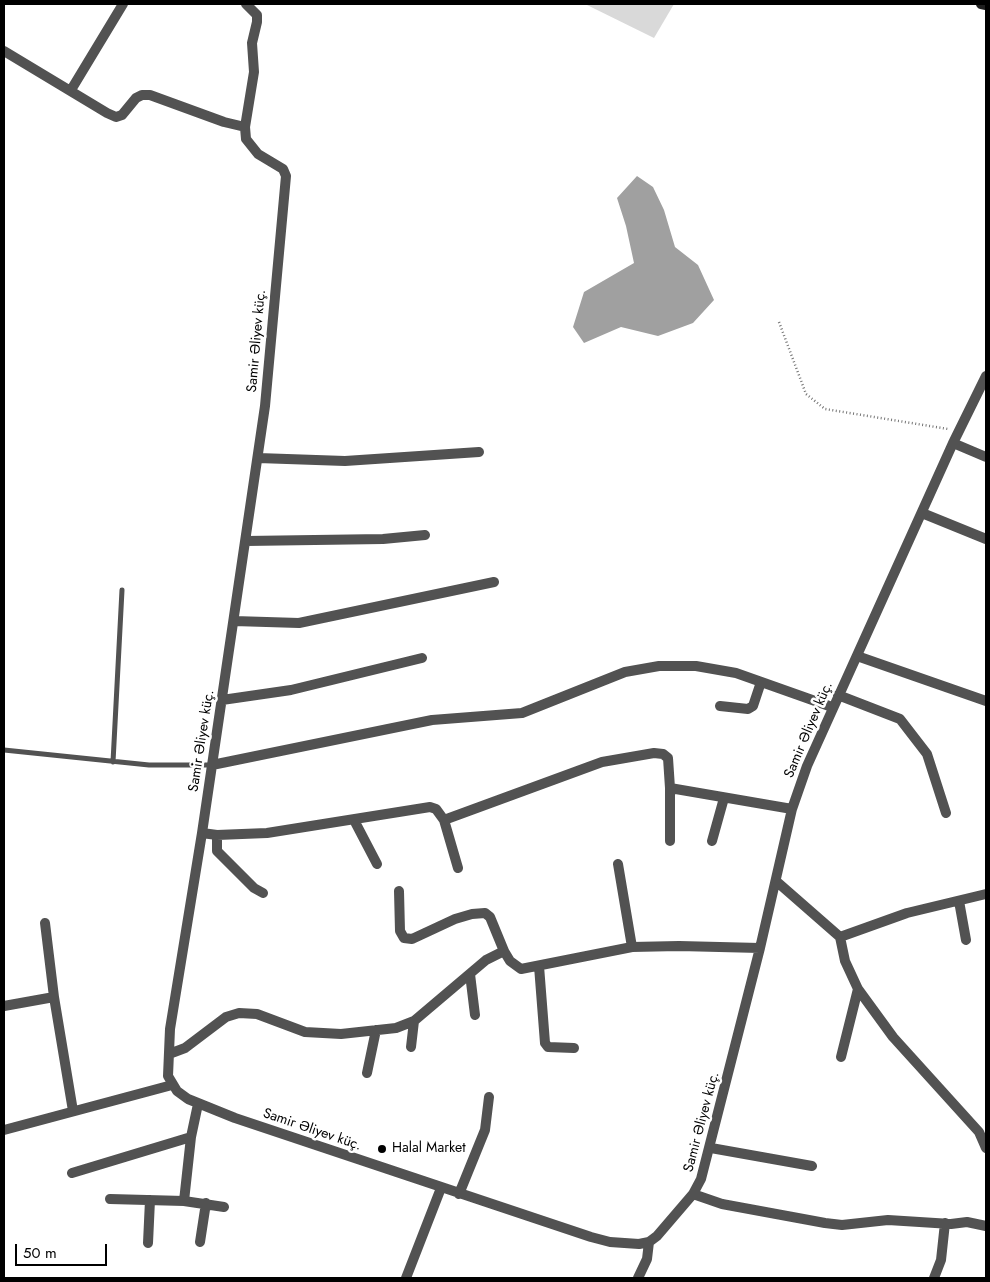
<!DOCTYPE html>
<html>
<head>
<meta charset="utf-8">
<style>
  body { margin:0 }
  #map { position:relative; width:990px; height:1282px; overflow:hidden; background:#fff; font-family:Jost,sans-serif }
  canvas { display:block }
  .frame { position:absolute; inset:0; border:5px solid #000; pointer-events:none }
  .scale { position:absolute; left:15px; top:1244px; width:92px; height:22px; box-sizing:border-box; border:2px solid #000; border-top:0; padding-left:6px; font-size:15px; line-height:18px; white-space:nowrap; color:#000; -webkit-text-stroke:4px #fff; paint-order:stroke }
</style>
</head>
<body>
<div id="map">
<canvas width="990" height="1282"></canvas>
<div class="frame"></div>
<div class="scale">50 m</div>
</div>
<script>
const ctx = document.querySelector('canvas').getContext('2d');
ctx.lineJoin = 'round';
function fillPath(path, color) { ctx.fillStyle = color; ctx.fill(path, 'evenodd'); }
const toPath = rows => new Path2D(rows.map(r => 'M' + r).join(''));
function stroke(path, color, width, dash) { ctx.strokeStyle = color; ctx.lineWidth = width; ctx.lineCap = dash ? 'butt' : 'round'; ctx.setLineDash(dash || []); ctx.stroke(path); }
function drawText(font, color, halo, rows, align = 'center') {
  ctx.font = font + ' Jost,sans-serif'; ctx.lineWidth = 5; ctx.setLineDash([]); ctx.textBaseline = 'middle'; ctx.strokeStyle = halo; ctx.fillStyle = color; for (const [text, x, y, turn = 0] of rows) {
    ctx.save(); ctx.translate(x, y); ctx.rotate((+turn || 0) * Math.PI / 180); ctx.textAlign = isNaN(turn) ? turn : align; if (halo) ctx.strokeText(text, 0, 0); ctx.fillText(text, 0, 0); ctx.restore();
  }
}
fillPath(toPath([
  [585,4,674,4,654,38]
]), '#d9d9d9');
fillPath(toPath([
  [637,176,653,187,664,210,675,247,698,265,714,300,693,323,658,336,621,327,584,343,573,327,584,292,634,263,626,226,617,198]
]), '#a0a0a0');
stroke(toPath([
  [779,322,806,394,825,409,948,429]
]), '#747474', 2.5, [1, 2.5]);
stroke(toPath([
  [4,750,149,765,212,765],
  [113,762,122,590]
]), '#525252', 5);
stroke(toPath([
  [246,4,257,15,257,22,252,43,254,72,245,127,246,139,258,154,283,169,286,176,265,406,202,833,170,1029,168,1076,177,1091,188,1099,235,1118,591,1237,610,1242,639,1244,649,1242,657,1236,693,1194,701,1179,760,948,792,809,807,766,953,443,986,376],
  [4,51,107,113,116,117,122,115,136,98,142,95,150,95,224,122,245,127],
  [71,90,123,4],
  [953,443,986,457],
  [258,458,345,461,479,452],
  [922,513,986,539],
  [246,541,383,539,425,535],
  [234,621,299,623,494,582],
  [857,656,986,701],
  [838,695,900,719,927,754,946,813],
  [222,700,291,690,422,658],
  [720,706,748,709,753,706,761,682],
  [212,765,432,720,522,713,625,672,659,666,696,666,736,673,832,707],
  [354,820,377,864],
  [444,820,458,868],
  [202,833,217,835,267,833,430,807,436,809,444,820,602,762,654,753,663,754,668,758,670,788,792,809],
  [217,835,217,851,254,888,263,893],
  [670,841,670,788],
  [712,841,724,798],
  [618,864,632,947],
  [776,881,840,937,845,961,858,989,893,1037,979,1132,986,1148],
  [399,891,400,931,404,938,412,939,455,919,472,914,485,913,490,917,504,951],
  [959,901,966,940],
  [45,923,54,997,73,1111],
  [840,937,907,913,986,894],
  [539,966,545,1043,548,1047,574,1048],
  [470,974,475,1015],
  [4,1006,54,997],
  [411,1047,414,1021],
  [169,1054,185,1048,226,1017,239,1013,257,1014,305,1032,341,1034,396,1028,414,1021,486,960,504,951,510,961,521,969,632,947,679,946,760,948],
  [841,1057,858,989],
  [367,1073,376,1030],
  [4,1130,172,1085],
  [711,1148,812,1166],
  [72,1173,191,1137],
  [459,1194,485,1130,489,1097],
  [693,1194,722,1204,825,1223,842,1225,888,1220,951,1224,967,1222,986,1226],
  [110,1199,184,1201,224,1207],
  [184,1201,191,1137,198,1104],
  [200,1242,206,1203],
  [148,1243,150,1200],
  [406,1278,441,1188],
  [638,1278,647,1259,649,1242],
  [934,1278,941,1260,945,1223]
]), '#525252', 10);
stroke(toPath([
  [981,4,986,5]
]), '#1f1f1f', 10);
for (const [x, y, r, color] of [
  [382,1149,5,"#000"]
]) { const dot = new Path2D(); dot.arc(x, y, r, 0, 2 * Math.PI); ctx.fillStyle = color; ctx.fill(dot); stroke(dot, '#fff', 2); }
drawText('14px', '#000', '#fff', [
  ["Samir Əliyev küç.",257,341,-85],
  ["Samir Əliyev küç.",809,730,-67],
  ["Samir Əliyev küç.",202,741,-81],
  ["Samir Əliyev küç.",702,1122,-75],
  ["Samir Əliyev küç.",312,1130,19]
]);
drawText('14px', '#000', '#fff', [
  ["Halal Market",392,1149]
], 'left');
</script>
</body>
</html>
